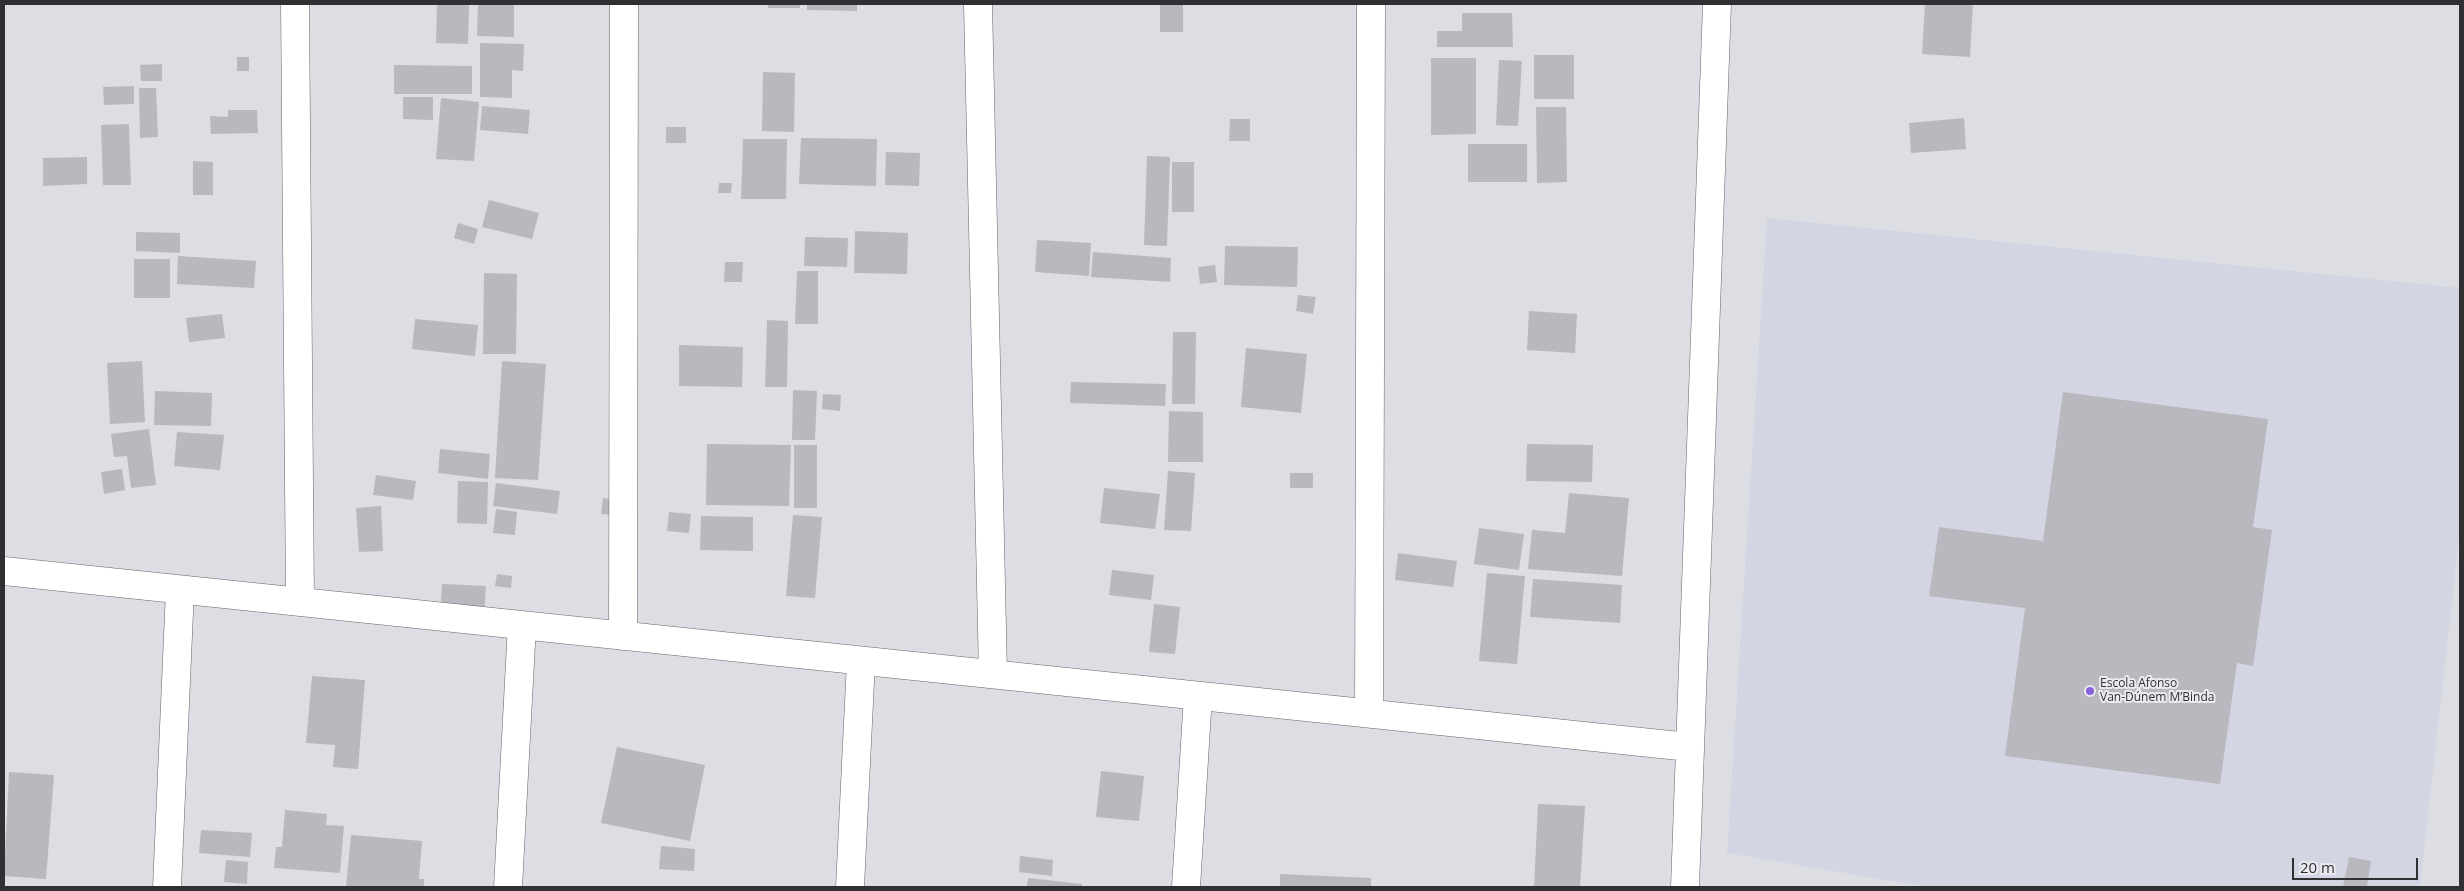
<!DOCTYPE html>
<html>
<head>
<meta charset="utf-8">
<style>
  body { margin:0 }
  #map { position:relative; width:2464px; height:891px; overflow:hidden; background:#dcdee4; font-family:"Open Sans",sans-serif }
  canvas { display:block }
  .frame { position:absolute; inset:0; border:5px solid #303033; pointer-events:none }
  .scale { position:absolute; left:2292px; top:858px; width:126px; height:22px; box-sizing:border-box; border:2px solid #303033; border-top:0; padding-left:6px; font-size:15px; line-height:18px; white-space:nowrap; color:#303033; -webkit-text-stroke:4px #eaebf1; paint-order:stroke }
</style>
</head>
<body>
<div id="map">
<canvas width="2464" height="891"></canvas>
<div class="frame"></div>
<div class="scale">20 m</div>
</div>
<script>
const ctx = document.querySelector('canvas').getContext('2d');
ctx.lineJoin = 'round';
function fillPath(path, color) { ctx.fillStyle = color; ctx.fill(path, 'evenodd'); }
const toPath = rows => new Path2D(rows.map(r => 'M' + r).join(''));
function stroke(path, color, width, dash) { ctx.strokeStyle = color; ctx.lineWidth = width; ctx.lineCap = dash ? 'butt' : 'round'; ctx.setLineDash(dash || []); ctx.stroke(path); }
function drawText(font, color, halo, rows, align = 'center') {
  ctx.font = font + ' "Open Sans",sans-serif'; ctx.lineWidth = 4; ctx.setLineDash([]); ctx.textBaseline = 'middle'; ctx.strokeStyle = halo; ctx.fillStyle = color; for (const [text, x, y, turn = 0] of rows) {
    ctx.save(); ctx.translate(x, y); ctx.rotate((+turn || 0) * Math.PI / 180); ctx.textAlign = isNaN(turn) ? turn : align; if (halo) ctx.strokeText(text, 0, 0); ctx.fillText(text, 0, 0); ctx.restore();
  }
}
fillPath(toPath([
  [1767,218,2460,288,2460,529,2420,887,1928,887,1727,853]
]), '#d3d5e3');
fillPath(toPath([
  [437,4,469,4,468,44,436,43],
  [478,4,514,4,514,37,477,36],
  [768,4,800,4,800,8,768,8],
  [807,4,857,4,857,11,807,10],
  [1160,4,1183,4,1183,32,1160,32],
  [1925,4,1973,4,1970,57,1922,54],
  [1462,13,1512,13,1513,47,1437,47,1437,31,1462,31],
  [480,43,524,44,523,71,512,70,512,98,480,97],
  [1534,55,1574,55,1574,99,1534,99],
  [237,57,249,57,249,71,237,71],
  [1431,58,1476,58,1476,134,1431,135],
  [1499,60,1522,61,1518,126,1496,125],
  [162,64,162,81,141,81,140,65],
  [394,65,472,66,472,94,394,94],
  [763,72,795,73,794,132,762,131],
  [134,86,134,104,104,105,103,87],
  [139,88,156,88,158,137,140,138],
  [403,97,433,97,433,120,403,119],
  [441,98,479,102,474,161,436,159],
  [482,106,530,110,528,134,480,130],
  [1536,107,1566,107,1567,182,1537,183],
  [228,110,257,110,258,133,211,134,210,116,228,117],
  [1964,118,1966,149,1911,153,1909,123],
  [1230,119,1250,119,1250,141,1229,141],
  [129,124,131,185,103,185,101,125],
  [666,127,686,127,686,143,666,143],
  [801,138,877,139,876,186,799,184],
  [743,139,787,139,786,199,741,199],
  [1468,144,1527,144,1527,182,1468,182],
  [886,152,920,153,919,186,885,185],
  [1147,156,1170,157,1167,246,1144,245],
  [87,157,87,184,43,186,43,158],
  [193,161,213,162,213,195,193,195],
  [1172,162,1194,162,1194,212,1172,212],
  [719,183,732,183,731,193,718,193],
  [489,200,539,213,532,239,482,227],
  [458,223,478,229,474,244,454,238],
  [855,231,908,233,907,274,854,273],
  [136,232,180,233,180,253,136,251],
  [805,237,848,238,847,267,804,266],
  [1037,240,1091,243,1089,276,1035,272],
  [1225,246,1298,247,1297,287,1224,285],
  [1093,252,1171,258,1170,282,1091,277],
  [178,256,256,261,254,288,177,284],
  [134,259,170,259,170,298,134,298],
  [725,262,743,262,742,282,724,282],
  [1215,265,1217,282,1200,284,1198,267],
  [797,271,818,271,818,324,795,324],
  [484,273,517,274,516,354,483,354],
  [1298,295,1316,297,1313,314,1296,311],
  [1529,311,1577,314,1575,353,1527,350],
  [222,314,225,338,189,342,186,318],
  [415,319,478,325,475,356,412,349],
  [767,320,788,321,787,387,765,387],
  [1173,332,1196,332,1195,404,1172,404],
  [679,345,743,347,742,387,679,386],
  [1246,348,1307,354,1301,413,1241,407],
  [142,361,145,422,110,424,107,363],
  [502,361,546,364,538,480,495,478],
  [1071,382,1166,384,1165,406,1070,403],
  [793,390,817,391,815,440,792,440],
  [155,391,212,393,211,426,154,425],
  [2063,392,2268,419,2253,527,2272,530,2253,666,2237,663,2220,784,2005,756,2025,608,1929,596,1939,527,2043,541],
  [823,394,841,395,840,411,822,409],
  [1169,411,1203,412,1203,462,1168,462],
  [149,429,156,485,131,488,127,456,114,457,111,434],
  [177,432,224,435,220,470,174,466],
  [707,444,791,445,789,506,706,505],
  [1527,444,1593,445,1592,482,1526,481],
  [794,445,817,445,817,508,794,508],
  [440,449,490,454,488,479,438,473],
  [122,469,125,490,104,494,101,472],
  [1168,471,1195,473,1191,531,1164,530],
  [1290,473,1313,473,1313,488,1290,488],
  [376,475,416,481,413,500,373,495],
  [458,481,488,482,487,524,457,523],
  [496,483,560,491,557,514,493,506],
  [1104,488,1160,494,1155,529,1100,523],
  [1569,493,1629,498,1622,576,1528,569,1532,530,1565,533],
  [603,498,616,500,614,515,601,514],
  [381,506,383,551,359,552,356,508],
  [496,509,517,512,515,535,493,533],
  [669,512,691,514,689,533,667,531],
  [793,515,822,517,815,598,786,596],
  [701,516,753,517,753,551,700,550],
  [1479,528,1524,534,1519,570,1474,564],
  [1398,553,1457,561,1453,587,1395,580],
  [1112,570,1154,575,1151,600,1109,595],
  [1487,573,1525,576,1517,664,1479,661],
  [497,574,512,576,511,588,495,586],
  [1533,579,1622,585,1620,623,1530,617],
  [442,584,486,586,484,614,440,612],
  [1154,604,1180,607,1175,654,1149,652],
  [312,676,365,680,358,769,333,767,335,745,306,743],
  [617,747,705,765,690,841,601,823],
  [1101,771,1144,776,1139,821,1096,817],
  [9,772,54,775,46,879,4,876],
  [1538,804,1585,806,1580,887,1534,887],
  [285,810,327,814,326,825,344,826,340,873,274,868,276,847,282,847],
  [201,830,252,833,250,857,199,853],
  [351,835,422,841,419,879,424,879,424,887,346,887],
  [661,846,695,849,694,871,659,869],
  [1020,856,1053,860,1052,876,1019,872],
  [2349,857,2371,861,2367,887,2343,887],
  [226,860,248,862,247,884,224,882],
  [1280,874,1371,878,1371,887,1280,887],
  [1028,878,1082,884,1082,887,1027,887]
]), '#b9b8bf');
const minor = toPath([
  [295,4,300,602],
  [978,4,993,674],
  [4,571,1689,747],
  [623,636,624,4],
  [1369,713,1371,4],
  [167,887,180,590],
  [508,887,522,625],
  [850,887,861,661],
  [1186,887,1198,696],
  [1685,887,1717,4]
]);
stroke(minor, '#64656a', 29);
stroke(minor, '#fff', 28);
for (const [x, y, r, color] of [
  [2090,691,5,"#8961dc"]
]) { const dot = new Path2D(); dot.arc(x, y, r, 0, 2 * Math.PI); ctx.fillStyle = color; ctx.fill(dot); stroke(dot, '#eaebf1', 2); }
drawText('12px', '#303033', '#eaebf1', [
  ["Escola Afonso",2100,684],
  ["Van-Dúnem M’Binda",2100,698]
], 'left');
</script>
</body>
</html>
